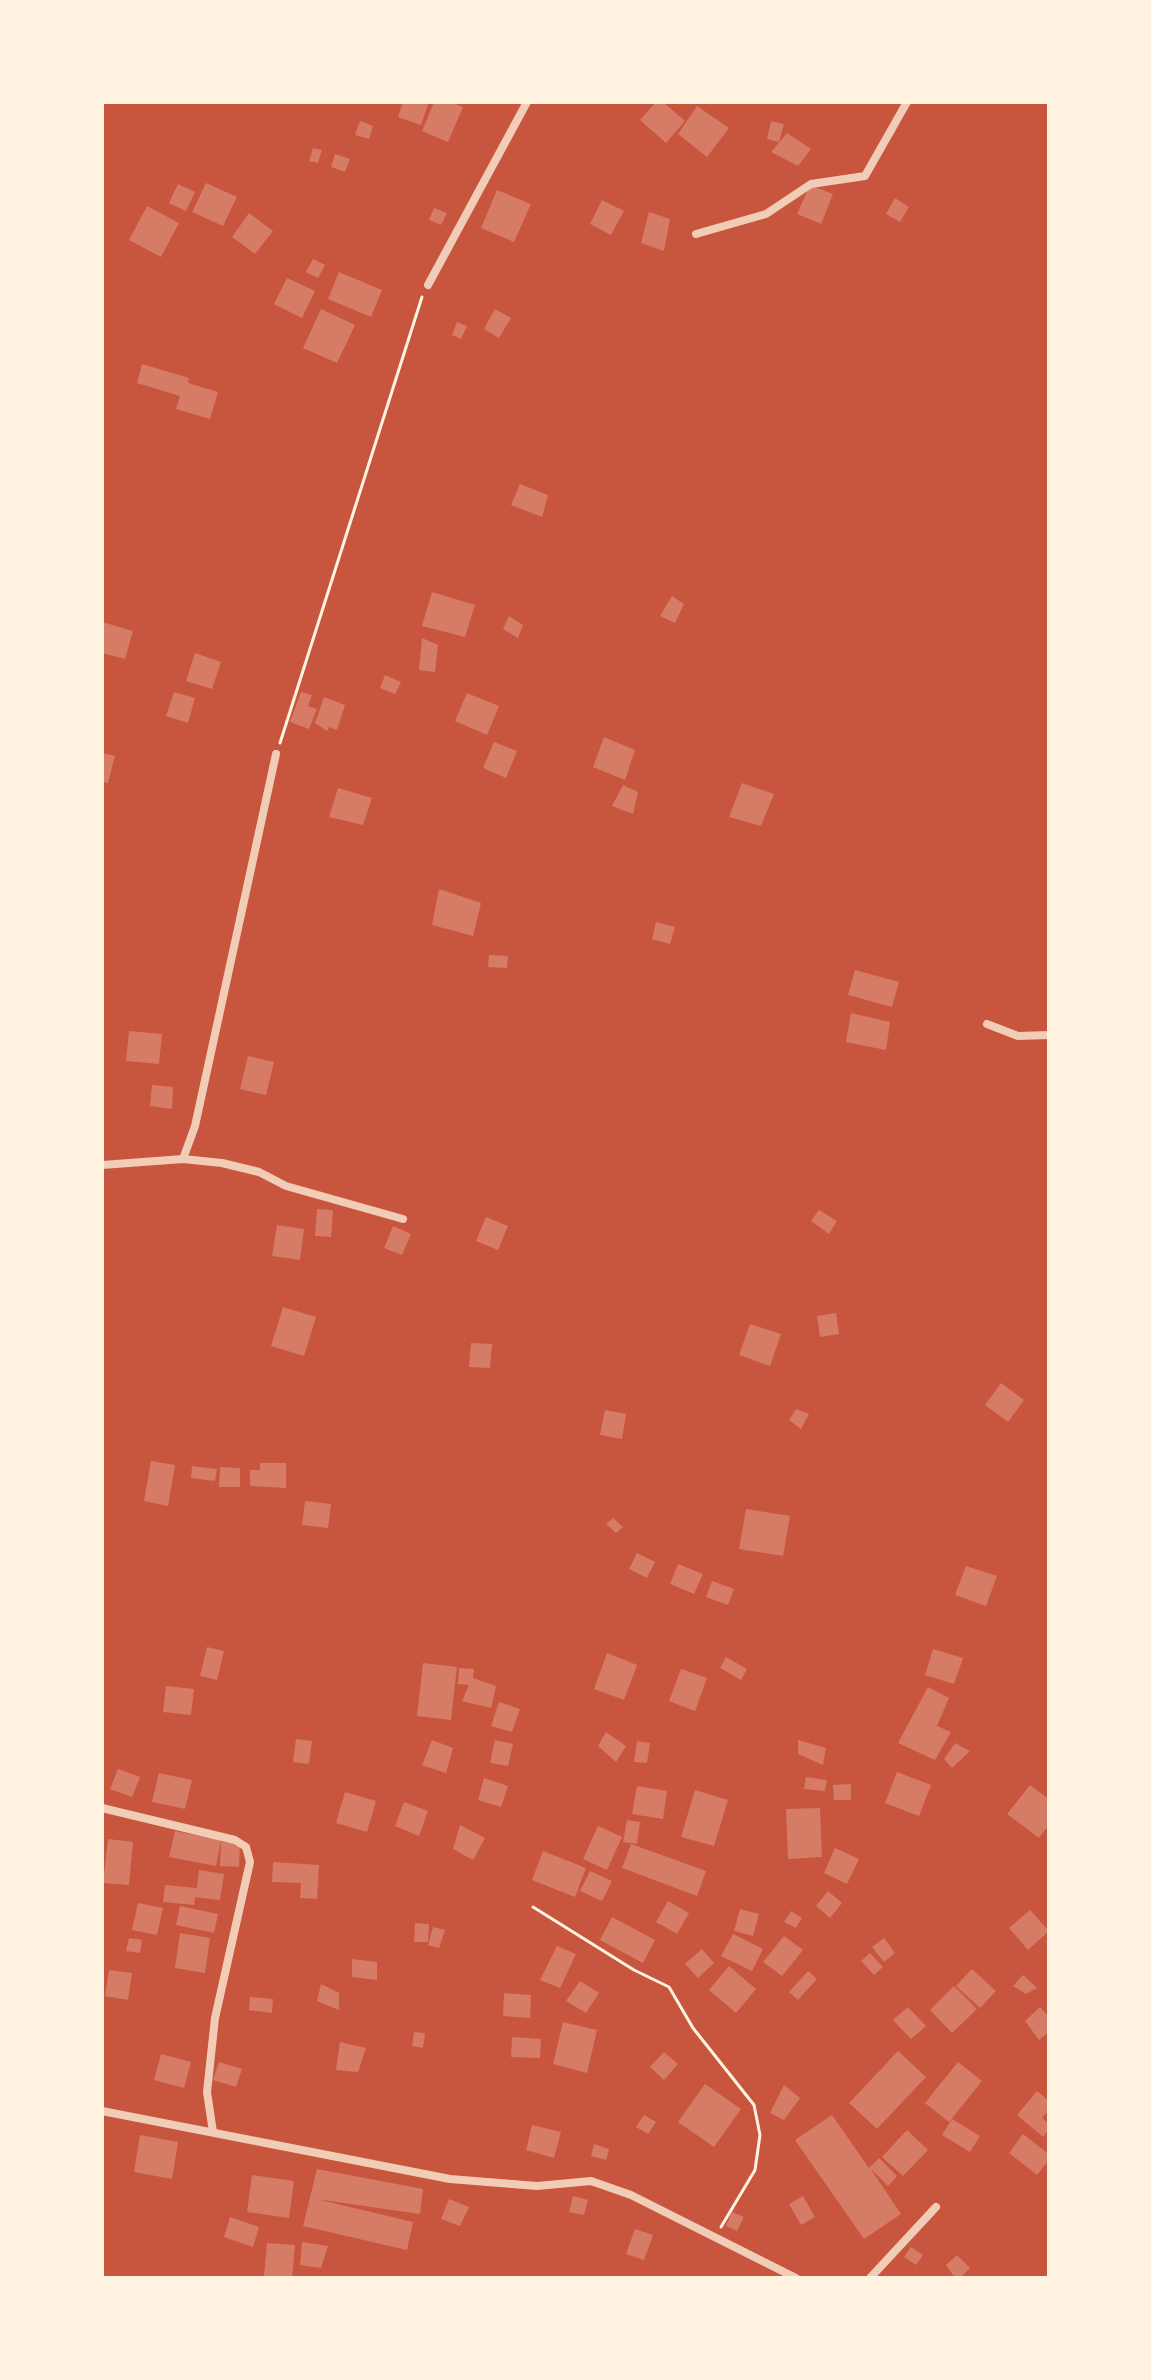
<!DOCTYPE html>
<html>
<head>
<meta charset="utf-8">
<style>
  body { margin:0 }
  #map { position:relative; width:1151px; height:2380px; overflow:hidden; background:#c8553d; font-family:"PT Sans Narrow",sans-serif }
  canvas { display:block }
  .frame { position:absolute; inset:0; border:104px solid #fff3e0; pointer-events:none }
</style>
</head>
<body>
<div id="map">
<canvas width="1151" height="2380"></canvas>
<div class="frame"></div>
</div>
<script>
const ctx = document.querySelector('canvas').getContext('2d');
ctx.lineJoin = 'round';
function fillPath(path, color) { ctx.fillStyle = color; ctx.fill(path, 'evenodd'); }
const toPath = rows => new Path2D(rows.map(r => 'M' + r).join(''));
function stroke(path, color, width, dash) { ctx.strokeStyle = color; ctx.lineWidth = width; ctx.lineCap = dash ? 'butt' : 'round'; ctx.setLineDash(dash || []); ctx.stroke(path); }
fillPath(toPath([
  [403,102,429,102,421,125,398,117],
  [434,102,450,102,463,107,448,142,422,131],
  [656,102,663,102,685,121,666,143,640,120],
  [697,106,729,128,707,157,678,134],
  [360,121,373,126,369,139,355,135],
  [771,121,784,124,779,142,767,139],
  [787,133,811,149,798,166,771,152],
  [313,148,322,150,318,163,309,161],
  [335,154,350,159,345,172,331,167],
  [206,183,237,197,223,226,192,212],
  [178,184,195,192,186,211,169,203],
  [810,185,833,194,821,224,797,214],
  [497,190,531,204,514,242,481,228],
  [895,198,909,207,900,222,886,214],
  [602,200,624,211,611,235,590,224],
  [147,206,179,223,161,257,129,240],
  [434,208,447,213,441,225,429,220],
  [649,212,670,219,664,251,641,243],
  [249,213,273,231,255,254,232,237],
  [313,259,325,265,318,278,306,272],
  [339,272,382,290,371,317,328,299],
  [287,278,315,291,302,318,274,304],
  [321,309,355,325,337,363,303,348],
  [495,309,511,318,499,338,484,329],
  [457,322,467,326,461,339,452,335],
  [142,364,189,378,188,383,218,392,210,419,176,409,180,396,137,383],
  [520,484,548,495,542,517,511,505],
  [432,592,475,605,465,637,422,626],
  [672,596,684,604,675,623,660,616],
  [509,616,523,625,518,638,503,629],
  [102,622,133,631,125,659,102,653],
  [422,638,438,645,435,672,419,670],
  [195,653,221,662,212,689,186,681],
  [385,675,401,682,395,694,380,688],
  [174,692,195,698,188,723,166,716],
  [301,692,312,695,308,706,317,709,309,729,290,722],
  [467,693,499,706,487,735,455,721],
  [324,697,345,705,337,730,329,727,327,731,315,723],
  [604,737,635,750,625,780,593,767],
  [494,742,517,751,506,778,483,768],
  [102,753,115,756,108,783,102,782],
  [742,783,774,794,761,826,729,817],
  [623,785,638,792,633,814,612,806],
  [338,788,372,798,363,825,329,817],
  [439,889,481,903,473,936,432,925],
  [656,922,675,927,670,944,652,939],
  [489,955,508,956,507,968,488,967],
  [855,970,899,982,892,1007,848,995],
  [851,1013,890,1022,886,1050,846,1042],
  [129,1031,162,1034,159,1064,126,1061],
  [248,1056,274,1062,266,1095,240,1089],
  [152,1085,173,1087,172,1109,150,1106],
  [317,1209,333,1210,331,1237,315,1236],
  [819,1210,837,1221,829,1234,811,1221],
  [486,1217,508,1226,498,1250,476,1241],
  [277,1225,304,1229,300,1260,272,1256],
  [393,1226,411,1234,402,1255,384,1248],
  [283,1307,316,1317,304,1356,271,1346],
  [836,1313,839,1334,820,1337,817,1316],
  [750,1324,781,1334,770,1366,739,1355],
  [471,1343,492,1344,490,1368,469,1367],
  [1001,1383,1024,1400,1008,1422,985,1405],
  [796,1409,809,1414,801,1429,789,1420],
  [605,1410,626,1414,622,1439,600,1435],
  [151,1461,175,1465,168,1506,144,1501],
  [260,1463,286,1463,286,1488,250,1486,250,1470,260,1470],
  [192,1466,217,1469,215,1481,191,1478],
  [220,1467,240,1468,240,1487,219,1487],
  [305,1501,331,1504,328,1528,302,1525],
  [746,1509,790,1516,783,1556,739,1549],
  [613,1518,623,1527,616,1533,606,1524],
  [637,1553,655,1562,647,1578,629,1569],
  [678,1564,703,1574,694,1594,670,1584],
  [966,1566,997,1576,986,1606,955,1595],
  [712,1581,734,1589,728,1605,706,1597],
  [207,1647,224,1651,217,1680,200,1676],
  [933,1649,963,1658,954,1684,925,1675],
  [607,1653,637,1665,624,1700,594,1689],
  [726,1657,747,1669,741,1680,720,1668],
  [423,1663,457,1667,451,1720,417,1716],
  [459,1668,474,1669,473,1678,496,1686,491,1708,462,1701,469,1685,458,1684],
  [681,1669,707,1678,695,1711,669,1701],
  [166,1686,194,1689,191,1715,163,1712],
  [928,1687,949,1698,937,1726,951,1732,935,1760,898,1743],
  [499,1702,520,1709,512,1732,491,1726],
  [606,1732,626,1746,616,1762,598,1746],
  [296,1739,312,1741,309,1764,293,1762],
  [432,1740,453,1748,446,1773,422,1765],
  [495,1740,513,1744,508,1766,490,1763],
  [798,1740,826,1748,823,1765,798,1754],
  [637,1741,650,1743,647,1763,634,1762],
  [955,1743,970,1751,952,1768,944,1759],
  [118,1769,140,1777,132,1797,110,1789],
  [897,1772,931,1785,919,1816,885,1803],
  [159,1773,192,1780,185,1809,152,1802],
  [806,1777,827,1780,825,1791,804,1789],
  [484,1778,508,1786,501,1807,478,1800],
  [851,1784,851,1800,834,1800,833,1785],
  [1030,1785,1049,1799,1049,1825,1039,1838,1007,1814],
  [637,1786,667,1791,663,1819,632,1814],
  [695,1790,728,1800,714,1846,681,1837],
  [345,1792,376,1801,367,1832,336,1823],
  [404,1802,428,1811,419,1836,395,1826],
  [820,1808,822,1857,788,1859,786,1809],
  [627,1820,640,1822,637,1844,623,1842],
  [460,1825,485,1838,473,1860,453,1849],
  [598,1826,622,1837,607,1870,583,1859],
  [175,1831,221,1840,216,1866,169,1857],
  [108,1839,133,1842,129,1885,103,1883],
  [221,1842,240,1843,239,1867,220,1866],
  [631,1844,706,1871,697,1896,622,1868],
  [835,1848,859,1859,847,1884,824,1873],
  [543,1851,586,1868,575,1897,532,1880],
  [273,1862,319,1865,317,1899,300,1898,301,1883,272,1882],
  [199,1870,224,1874,220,1900,195,1897,194,1905,163,1902,165,1885,197,1888],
  [590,1871,612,1881,602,1901,580,1891],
  [828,1891,842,1903,830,1918,816,1906],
  [668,1901,689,1913,677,1934,656,1922],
  [138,1903,163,1908,157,1935,132,1930],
  [180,1906,218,1914,214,1933,176,1925],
  [740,1909,759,1914,753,1936,734,1931],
  [1030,1910,1049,1931,1028,1950,1009,1928],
  [791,1911,802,1918,796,1928,784,1922],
  [612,1917,655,1940,643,1963,600,1940],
  [415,1923,429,1924,428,1942,414,1942],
  [433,1927,445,1930,439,1948,428,1945],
  [180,1933,210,1938,205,1973,175,1968],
  [733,1934,763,1949,752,1971,721,1956],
  [784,1936,803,1950,782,1976,763,1962],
  [129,1938,142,1940,140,1953,126,1951],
  [884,1938,895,1953,884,1962,872,1947],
  [557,1946,576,1954,560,1988,540,1980],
  [702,1949,714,1963,698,1978,685,1964],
  [870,1953,883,1967,874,1975,861,1961],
  [352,1959,377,1962,377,1980,352,1977],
  [729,1966,756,1989,736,2013,709,1990],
  [972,1969,996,1991,980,2008,956,1986],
  [109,1970,132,1973,128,2000,105,1996],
  [808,1971,817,1979,798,2000,789,1992],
  [1023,1975,1037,1988,1026,1994,1013,1986],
  [580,1981,599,1993,586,2013,566,2001],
  [321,1984,339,1993,339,2010,317,2001],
  [954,1986,977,2009,952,2033,930,2010],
  [504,1993,531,1995,530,2018,503,2016],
  [250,1997,273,1999,272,2013,249,2010],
  [908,2007,926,2026,911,2039,893,2020],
  [1040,2007,1049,2017,1049,2032,1039,2040,1025,2021],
  [563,2022,597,2030,587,2073,553,2064],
  [414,2032,425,2033,423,2048,412,2046],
  [512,2037,541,2039,540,2058,511,2057],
  [340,2042,366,2048,358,2072,336,2070],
  [898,2051,926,2077,877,2129,849,2103],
  [664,2052,678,2064,664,2080,650,2067],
  [161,2054,191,2062,184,2088,154,2080],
  [219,2062,242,2069,236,2087,213,2080],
  [958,2062,982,2081,949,2122,925,2103],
  [705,2084,741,2109,714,2147,678,2122],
  [784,2085,800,2098,784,2120,770,2113],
  [1037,2091,1049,2101,1049,2110,1042,2118,1049,2124,1049,2129,1043,2137,1017,2115],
  [644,2115,656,2122,648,2134,636,2127],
  [832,2115,869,2168,879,2158,897,2176,888,2186,870,2168,901,2214,864,2239,795,2140],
  [952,2119,980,2136,970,2152,942,2135],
  [532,2125,561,2132,554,2158,526,2150],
  [907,2130,928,2150,903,2176,882,2157],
  [1023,2134,1049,2154,1049,2160,1037,2175,1009,2153],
  [140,2135,178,2142,172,2179,134,2172],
  [594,2144,609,2149,606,2160,591,2156],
  [317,2169,423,2189,420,2214,316,2199,413,2222,407,2250,303,2226],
  [252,2175,294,2181,289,2218,247,2212],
  [573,2196,588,2200,584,2215,569,2212],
  [803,2196,815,2217,801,2225,789,2204],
  [449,2199,469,2207,460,2226,441,2219],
  [732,2212,744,2217,737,2231,726,2226],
  [230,2217,259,2227,253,2247,224,2237],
  [635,2229,653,2235,644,2260,626,2254],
  [302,2242,328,2246,321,2268,300,2265],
  [267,2243,295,2245,292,2278,264,2276],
  [911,2247,923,2255,916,2265,904,2257],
  [957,2255,970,2268,960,2278,955,2278,946,2265]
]), '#d67c66');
stroke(toPath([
  [280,743,422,297],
  [533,1907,634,1970,669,1987,693,2028,754,2105,760,2135,755,2170,721,2227]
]), '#fff3e0', 3);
stroke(toPath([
  [696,234,766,214,811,184,865,176,907,102],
  [428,285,527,102],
  [987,1024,1018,1036,1049,1035],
  [183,1159,195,1126,276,754],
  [102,1165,183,1159,222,1163,259,1172,286,1186,403,1219],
  [102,1808,235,1840,246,1847,250,1862,215,2018,207,2092,213,2132],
  [102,2111,450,2179,537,2186,591,2181,631,2195,796,2278],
  [870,2278,936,2207]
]), '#f1ccb7', 8);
</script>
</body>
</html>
